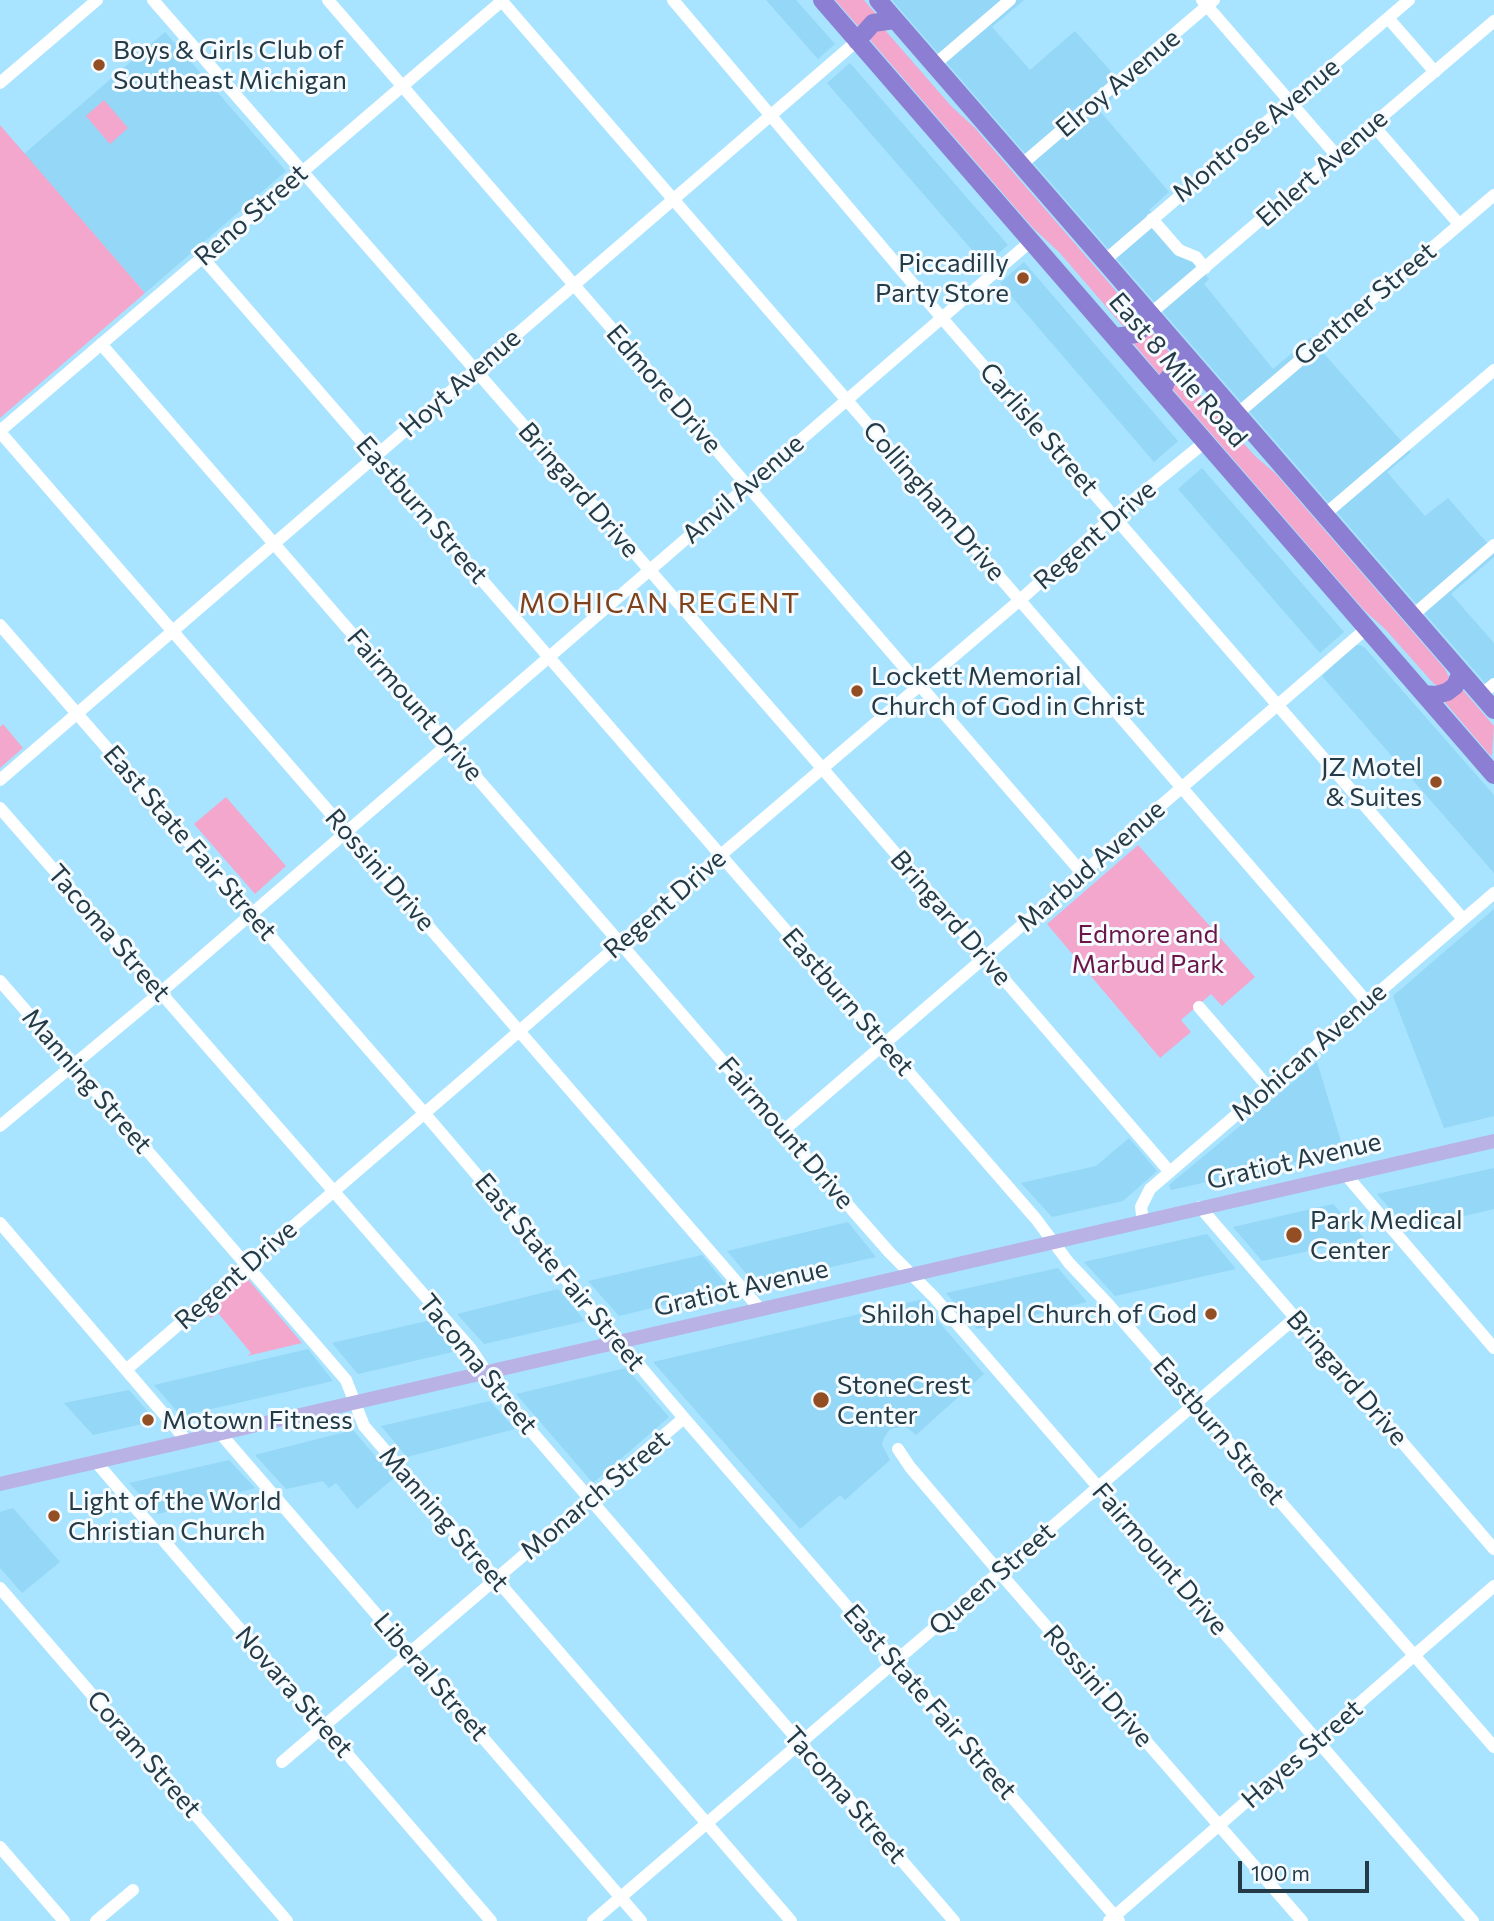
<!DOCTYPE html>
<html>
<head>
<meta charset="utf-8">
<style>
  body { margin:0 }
  #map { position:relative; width:1494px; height:1921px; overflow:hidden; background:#a8e3ff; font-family:Commissioner,sans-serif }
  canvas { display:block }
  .scale { position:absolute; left:1238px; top:1861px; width:131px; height:32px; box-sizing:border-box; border:4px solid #243b47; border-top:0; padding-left:9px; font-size:21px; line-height:24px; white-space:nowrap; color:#243b47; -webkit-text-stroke:5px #f5fbfe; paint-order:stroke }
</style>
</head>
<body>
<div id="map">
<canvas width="1494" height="1921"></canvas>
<div class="scale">100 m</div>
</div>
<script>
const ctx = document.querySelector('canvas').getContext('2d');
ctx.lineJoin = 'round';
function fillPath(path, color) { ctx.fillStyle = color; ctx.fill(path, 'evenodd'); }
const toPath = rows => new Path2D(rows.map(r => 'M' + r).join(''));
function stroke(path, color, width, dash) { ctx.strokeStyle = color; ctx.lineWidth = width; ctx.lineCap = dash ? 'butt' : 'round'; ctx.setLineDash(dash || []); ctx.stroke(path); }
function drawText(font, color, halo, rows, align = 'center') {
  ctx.font = font + ' Commissioner,sans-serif'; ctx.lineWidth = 6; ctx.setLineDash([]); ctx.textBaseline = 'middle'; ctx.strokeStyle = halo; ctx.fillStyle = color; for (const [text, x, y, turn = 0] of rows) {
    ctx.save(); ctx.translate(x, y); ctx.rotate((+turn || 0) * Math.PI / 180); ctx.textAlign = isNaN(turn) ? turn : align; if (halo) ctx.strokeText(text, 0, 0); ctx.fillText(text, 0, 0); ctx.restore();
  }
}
fillPath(toPath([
  [766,0,796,0,835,44,818,59],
  [892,0,1024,0,992,27,1030,70,1075,31,1125,87,1099,110,1169,192,1149,210,1209,279,1204,284,1273,369,1310,338,1411,452,1387,472,1425,516,1448,498,1494,551,1494,557,1451,594,1494,643,1494,693],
  [165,32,286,171,145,293,24,154],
  [850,63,1008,245,985,265,827,83],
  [1024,262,1178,441,1154,462,1000,283],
  [1202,468,1344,632,1320,653,1178,489],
  [1355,645,1360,645,1365,648,1494,795,1494,873,1322,676],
  [1494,909,1494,1116,1444,1128,1393,996],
  [1317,1062,1344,1151,1171,1190,1169,1185],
  [1129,1138,1157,1171,1123,1201,1052,1217,1021,1183,1096,1166],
  [1494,1168,1494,1209,1408,1229,1377,1194],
  [1333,1204,1365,1239,1262,1261,1233,1227],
  [848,1222,876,1257,755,1284,727,1251],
  [1207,1234,1236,1269,1115,1296,1084,1262],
  [702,1255,730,1289,619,1316,588,1281],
  [1058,1268,1087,1302,977,1329,946,1293],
  [558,1289,585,1321,484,1344,457,1314],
  [920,1300,984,1374,916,1435,906,1427,894,1428,889,1430,884,1438,882,1445,890,1460,845,1500,840,1495,800,1529,653,1362],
  [431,1320,457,1351,358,1374,332,1343],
  [308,1349,333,1381,181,1416,154,1385],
  [626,1368,669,1417,593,1483,516,1394],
  [129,1390,156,1421,93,1435,64,1403],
  [490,1401,515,1429,407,1457,381,1426],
  [353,1430,394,1478,357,1509,336,1483,329,1488,323,1481,286,1489,255,1455],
  [229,1460,255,1488,158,1514,129,1483],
  [13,1508,60,1562,22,1593,0,1568,0,1512]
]), '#94d7f6');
fillPath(toPath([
  [835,0,864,0,876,14,858,26],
  [880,28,885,30,952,107,974,127,1135,313,1138,319,1134,327,1125,327,1122,325,1059,252,1033,228,871,41,870,38],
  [104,100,128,128,110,144,86,116],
  [0,125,145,293,0,418],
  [1150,330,1178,362,1160,375,1133,343],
  [1184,377,1255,456,1276,474,1445,669,1449,677,1446,684,1438,686,1434,684,1386,630,1364,610,1175,392,1172,388,1174,380],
  [1462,689,1494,726,1492,756,1489,754,1444,701],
  [3,724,23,748,0,768,0,727],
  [226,797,286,866,255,894,194,824],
  [1138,845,1255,977,1222,1006,1211,994,1181,1020,1191,1032,1160,1058,1047,924],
  [247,1278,302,1343,247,1356,251,1353,218,1313,211,1318,206,1313]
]), '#f4a7cc');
stroke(toPath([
  [153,0,822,768,1170,1172],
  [328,0,1082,873],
  [501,0,1367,1002],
  [673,0,942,318,1463,919],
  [1202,0,1337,156],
  [1388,18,1435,72],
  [934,65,1010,0],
  [0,83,97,0],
  [1373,125,1459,224],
  [1021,165,1214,0],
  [1152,219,1179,250,1196,257,1205,268],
  [202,257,1036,1219,1069,1263,1108,1304,1494,1747],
  [1104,261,1409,0],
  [1150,314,1494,21],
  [101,344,783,1131,890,1253,934,1297,1473,1921],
  [1237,414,1494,195],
  [0,431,503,0],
  [0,432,760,1309],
  [1324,515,1494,370],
  [1412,616,1494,545],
  [0,625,425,1114,684,1418,1119,1921],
  [1481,695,1494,684],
  [0,780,857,41],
  [0,808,471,1349,501,1394,526,1425,954,1921],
  [0,981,315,1344,346,1380,364,1426,791,1921],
  [1199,1007,1268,1087],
  [0,1126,161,992,1031,241],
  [783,1131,1367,628],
  [1346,1175,1494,1348],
  [1200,1207,1494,1549],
  [1143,1221,1141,1207,1150,1189,1494,893],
  [0,1223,187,1441],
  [127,1369,469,1075,729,848,1020,600,1114,516,1205,442],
  [220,1433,641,1921],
  [898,1449,910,1467,1000,1573,1302,1921],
  [96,1462,491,1921],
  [0,1588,287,1921],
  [282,1762,684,1418],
  [0,1847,64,1921],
  [96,1921,133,1890],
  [593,1921,1295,1318],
  [1109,1921,1494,1586]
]), '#fff', 12);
stroke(toPath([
  [0,1484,1494,1141]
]), '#b9b2e5', 14);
stroke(toPath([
  [822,0,1494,775],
  [878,0,1494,710],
  [857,41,873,23,895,20],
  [1115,337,1136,334,1143,328,1150,314],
  [1162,391,1167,380,1174,372,1183,368,1197,368],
  [1424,694,1436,695,1447,692,1455,686,1461,672]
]), '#8b7ed3', 18);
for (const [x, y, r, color] of [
  [99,65,7,"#934e24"],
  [1023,278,7,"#934e24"],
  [857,691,7,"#934e24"],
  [1436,782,7,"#934e24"],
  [1294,1235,9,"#934e24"],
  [1211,1314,7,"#934e24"],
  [821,1400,9,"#934e24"],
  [148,1420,7,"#934e24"],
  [54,1516,7,"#934e24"]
]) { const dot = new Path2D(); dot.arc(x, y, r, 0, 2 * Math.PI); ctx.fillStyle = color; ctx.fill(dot); stroke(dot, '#f5fbfe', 2.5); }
drawText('26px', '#243b47', '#f5fbfe', [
  ["Boys & Girls Club of",113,50],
  ["Southeast Michigan",113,80],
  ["Piccadilly",1009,263,"right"],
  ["Party Store",1009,293,"right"],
  ["Lockett Memorial",871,676],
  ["Church of God in Christ",871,706],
  ["JZ Motel",1422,767,"right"],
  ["& Suites",1422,797,"right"],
  ["Park Medical",1310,1220],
  ["Center",1310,1250],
  ["Shiloh Chapel Church of God",1197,1314,"right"],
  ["StoneCrest",837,1385],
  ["Center",837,1415],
  ["Motown Fitness",162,1420],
  ["Light of the World",68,1501],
  ["Christian Church",68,1531]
], 'left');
drawText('26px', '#243b47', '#f5fbfe', [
  ["Elroy Avenue",1118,83,-40],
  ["Montrose Avenue",1256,130,-40],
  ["Ehlert Avenue",1322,168,-41],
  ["Reno Street",251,215,-41],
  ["Gentner Street",1365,304,-40],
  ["East 8 Mile Road",1178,370,49],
  ["Hoyt Avenue",460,383,-41],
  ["Edmore Drive",664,389,49],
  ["Carlisle Street",1039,429,49],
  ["Anvil Avenue",743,489,-41],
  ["Bringard Drive",579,490,49],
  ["Collingham Drive",934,501,49],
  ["Eastburn Street",422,510,49],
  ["Regent Drive",1095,535,-41],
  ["Fairmount Drive",415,705,49],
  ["East State Fair Street",190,843,49],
  ["Marbud Avenue",1091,866,-41],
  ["Rossini Drive",380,870,49],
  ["Regent Drive",665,904,-41],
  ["Bringard Drive",951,918,49],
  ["Tacoma Street",109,933,49],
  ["Eastburn Street",848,1002,49],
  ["Mohican Avenue",1309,1052,-41],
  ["Manning Street",87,1081,49],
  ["Fairmount Drive",786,1133,49],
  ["Gratiot Avenue",1294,1161,-13],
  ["East State Fair Street",560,1272,50],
  ["Regent Drive",236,1275,-41],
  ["Gratiot Avenue",741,1288,-13],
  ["Tacoma Street",478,1364,51],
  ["Bringard Drive",1347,1378,49],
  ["Eastburn Street",1219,1431,49],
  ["Monarch Street",595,1495,-40],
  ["Manning Street",444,1519,49],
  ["Fairmount Drive",1160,1559,49],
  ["Queen Street",992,1579,-41],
  ["Liberal Street",431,1677,49],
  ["Rossini Drive",1098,1686,49],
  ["Novara Street",294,1692,49],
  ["East State Fair Street",930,1702,49],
  ["Coram Street",144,1754,49],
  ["Hayes Street",1302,1754,-41],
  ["Tacoma Street",845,1795,49]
]);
drawText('26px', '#6a1648', '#f5fbfe', [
  ["Edmore and",1148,934],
  ["Marbud Park",1148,964]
]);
ctx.letterSpacing = '2px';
drawText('28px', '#7f411a', '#f5fbfe', [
  ["MOHICAN REGENT",660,604]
]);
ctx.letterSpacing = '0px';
</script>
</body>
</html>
